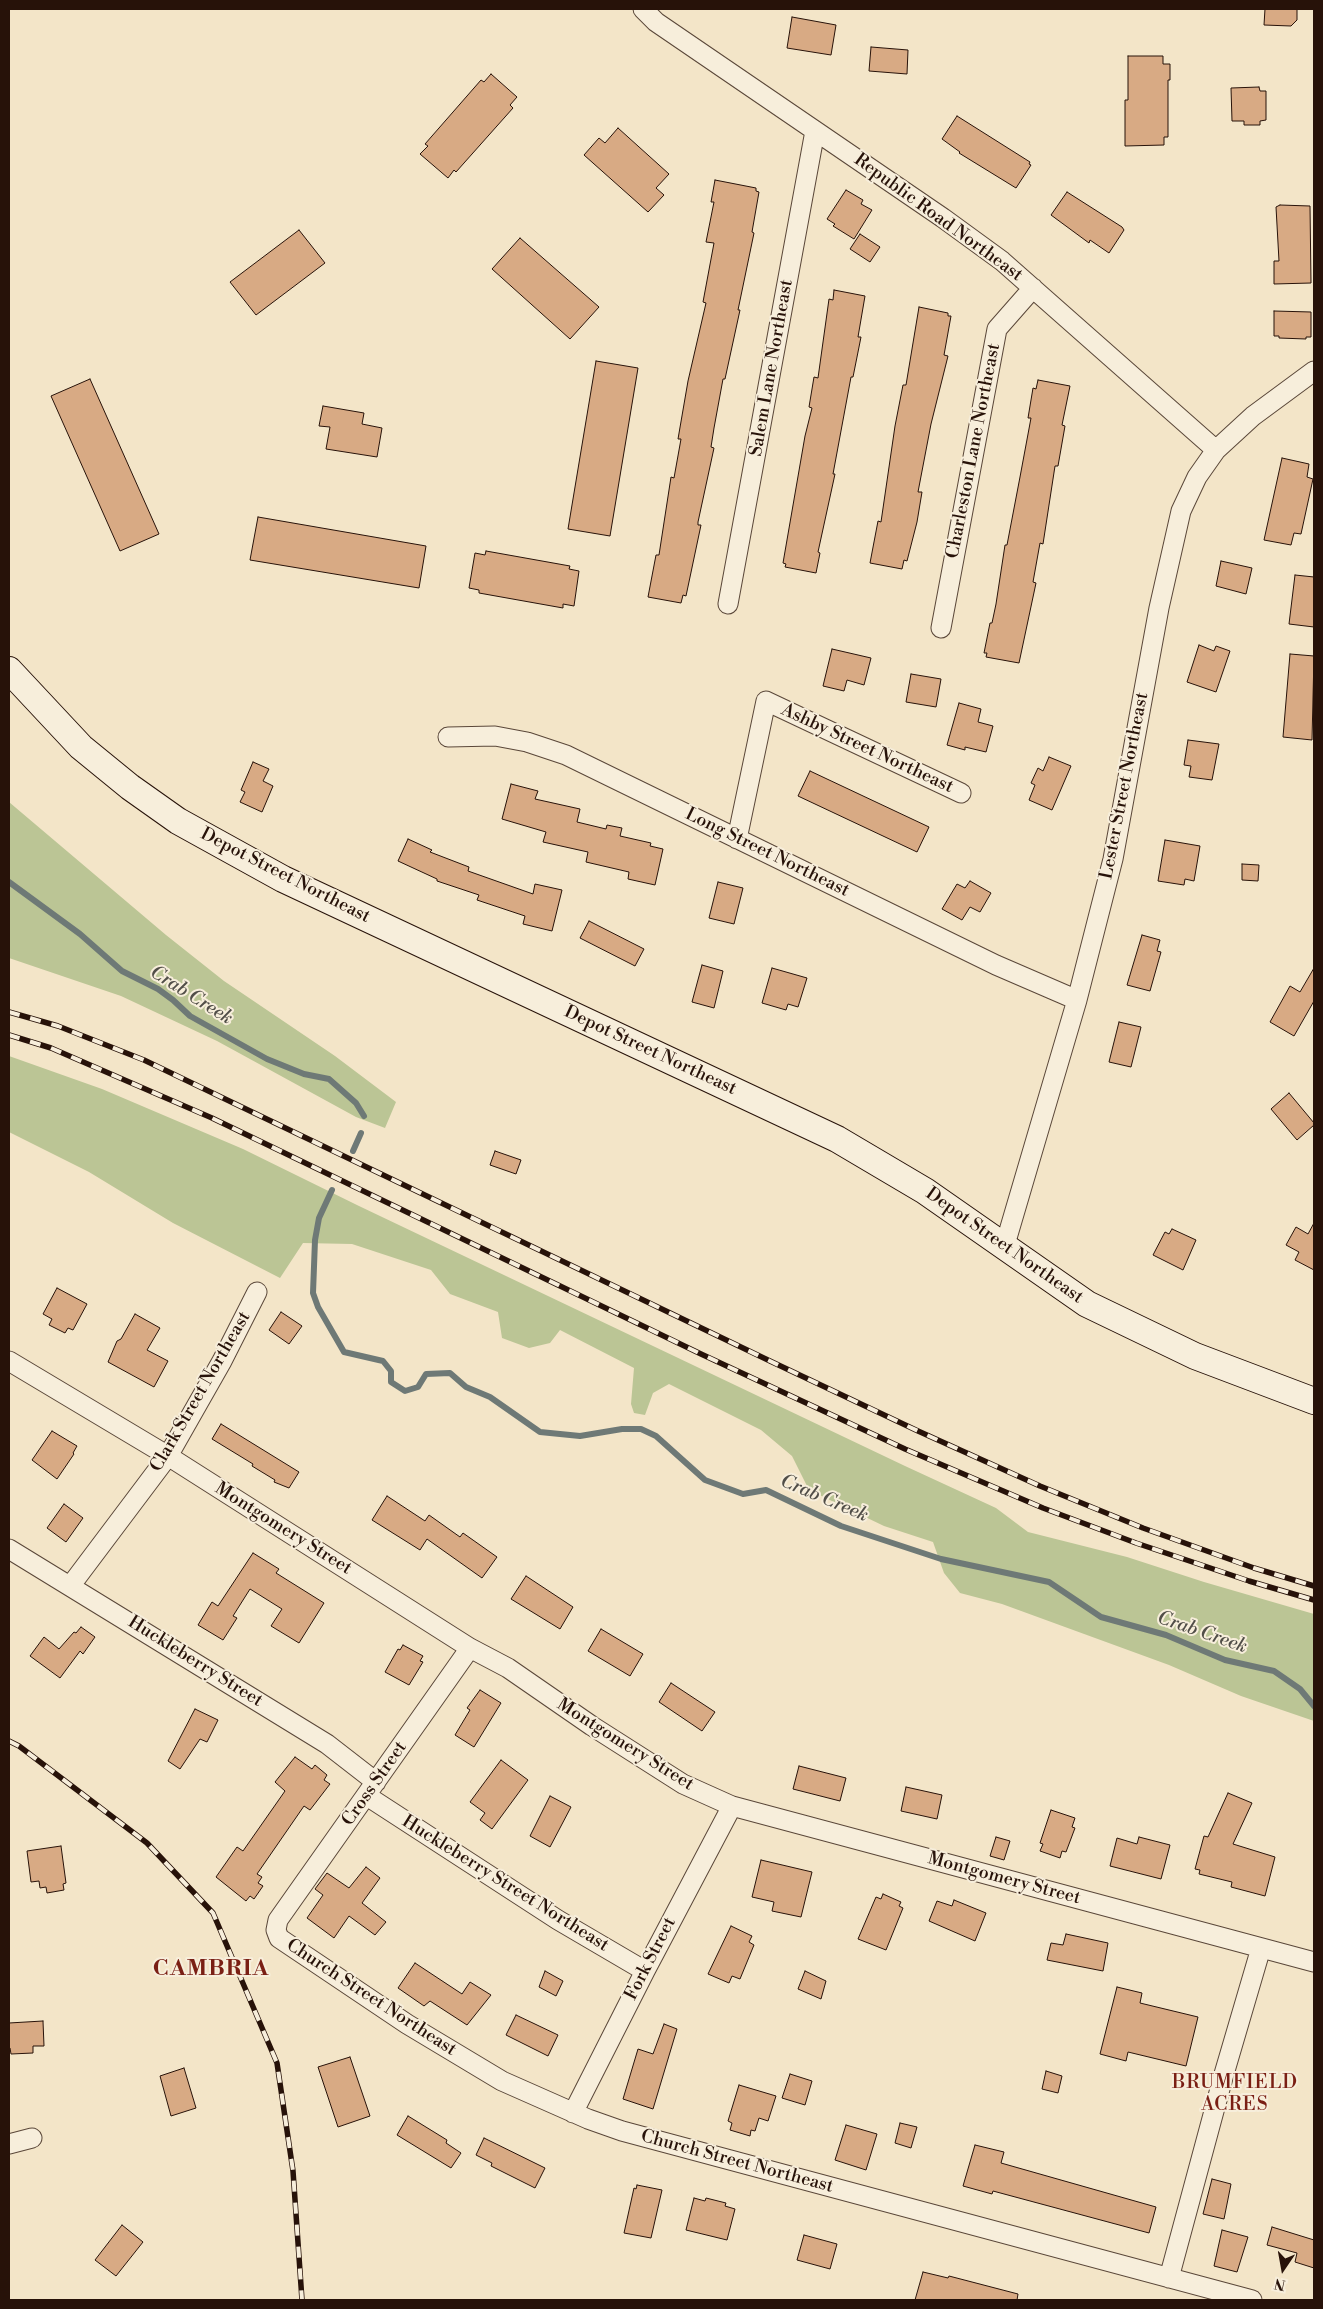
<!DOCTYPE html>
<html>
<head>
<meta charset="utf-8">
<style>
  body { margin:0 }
  #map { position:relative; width:1323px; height:2309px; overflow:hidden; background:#f3e5c8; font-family:"Libre Bodoni",serif }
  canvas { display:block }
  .frame { position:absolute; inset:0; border:10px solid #271209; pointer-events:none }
  .north { position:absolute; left:1258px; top:2244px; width:50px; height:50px; -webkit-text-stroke:4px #f7eedb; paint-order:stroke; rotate:192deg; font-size:14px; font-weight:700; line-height:20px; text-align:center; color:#271209 }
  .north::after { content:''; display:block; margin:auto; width:18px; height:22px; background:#271209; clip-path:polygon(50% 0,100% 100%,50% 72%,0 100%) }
</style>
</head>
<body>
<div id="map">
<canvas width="1323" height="2309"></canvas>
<div class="frame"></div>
<div class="north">N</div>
</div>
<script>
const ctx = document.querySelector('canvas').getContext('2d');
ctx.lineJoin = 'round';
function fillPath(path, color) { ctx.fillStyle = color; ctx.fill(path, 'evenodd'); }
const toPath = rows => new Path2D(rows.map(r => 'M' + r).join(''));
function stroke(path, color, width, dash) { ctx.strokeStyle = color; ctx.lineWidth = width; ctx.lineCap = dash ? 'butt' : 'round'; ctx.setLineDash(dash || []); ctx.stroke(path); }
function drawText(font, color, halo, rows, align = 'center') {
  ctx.font = font + ' "Libre Bodoni",serif'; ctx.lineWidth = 4; ctx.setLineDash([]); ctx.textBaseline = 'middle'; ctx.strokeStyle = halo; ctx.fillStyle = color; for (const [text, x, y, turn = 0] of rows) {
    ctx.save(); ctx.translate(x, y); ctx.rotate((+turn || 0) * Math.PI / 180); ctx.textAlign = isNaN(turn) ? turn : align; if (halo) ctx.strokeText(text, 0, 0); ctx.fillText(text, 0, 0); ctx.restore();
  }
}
fillPath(toPath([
  [9,802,166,935,224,981,335,1056,396,1102,385,1128,356,1117,217,1041,121,996,9,958],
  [9,1056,102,1089,243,1149,359,1206,905,1466,996,1508,1028,1532,1127,1557,1204,1582,1314,1614,1314,1721,1241,1696,1169,1665,1002,1604,960,1593,944,1573,933,1542,884,1526,809,1490,792,1456,761,1430,669,1384,653,1393,645,1415,634,1413,631,1404,634,1368,560,1330,550,1343,529,1348,502,1338,498,1312,450,1294,431,1270,352,1244,303,1243,280,1278,173,1223,89,1172,9,1132]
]), '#bbc595');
stroke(toPath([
  [9,882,80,934,122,971,158,989,173,1000,190,1016,267,1059,304,1074,329,1079,356,1103,364,1116],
  [353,1151,361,1133],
  [332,1190,319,1218,315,1240,313,1293,318,1307,344,1352,383,1361,391,1371,391,1382,405,1391,418,1387,426,1374,450,1373,466,1387,490,1397,540,1432,580,1436,622,1429,641,1429,656,1436,705,1480,743,1494,766,1490,841,1526,941,1559,1049,1582,1101,1617,1166,1635,1225,1660,1274,1671,1300,1689,1314,1706]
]), '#6e7976', 6);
const building = toPath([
  [1265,9,1297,9,1297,20,1291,26,1264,25,1265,9],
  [792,17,836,25,831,55,787,48,792,17],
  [871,47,908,50,907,74,869,71,871,47],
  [1128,56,1163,56,1163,64,1170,64,1170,80,1168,80,1168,137,1164,137,1164,145,1125,146,1125,100,1128,100,1128,56],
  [491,74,517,97,510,105,513,108,456,172,454,170,448,178,420,154,428,146,425,144,481,80,484,82,491,74],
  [1259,87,1260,91,1266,91,1266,120,1260,121,1260,125,1244,125,1244,121,1232,121,1231,88,1259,87],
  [957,116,1030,162,1029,164,1031,165,1016,188,959,153,960,152,942,139,957,116],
  [618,128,669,174,656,188,664,195,648,212,584,155,599,138,605,143,618,128],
  [715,180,756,188,756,191,759,192,752,232,754,233,738,310,740,310,725,379,723,379,714,428,711,447,714,448,698,522,698,525,701,525,686,596,683,595,681,603,648,597,656,555,659,555,671,477,674,478,681,439,678,439,688,381,706,303,703,302,714,243,706,242,714,202,711,202,715,180],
  [846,190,863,200,861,204,872,210,854,239,833,226,835,224,827,219,846,190],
  [1067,192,1122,227,1124,230,1109,253,1090,240,1089,243,1051,215,1067,192],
  [1280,205,1310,206,1311,283,1274,284,1274,261,1279,261,1276,207,1280,205],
  [299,230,325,263,256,315,230,282,299,230],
  [860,234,880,247,870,262,850,249,860,234],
  [520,238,599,307,570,339,492,269,520,238],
  [834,290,865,296,858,337,861,337,853,377,851,377,833,474,835,474,818,552,820,553,816,573,785,567,786,564,783,563,805,436,812,408,809,407,814,377,818,378,829,299,833,300,834,290],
  [919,307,948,313,948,316,951,316,944,355,948,356,931,424,918,492,922,492,917,522,907,561,904,560,902,569,870,563,878,521,881,522,895,426,903,385,906,385,919,307],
  [1274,311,1311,312,1311,337,1306,337,1306,339,1279,338,1279,336,1274,336,1274,311],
  [596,361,638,368,610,536,568,529,596,361],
  [90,379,159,534,120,551,51,396,90,379],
  [1038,380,1070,386,1062,425,1065,426,1058,466,1055,466,1043,544,1040,543,1033,582,1036,583,1019,663,986,657,987,653,984,653,990,623,992,623,996,604,1005,545,1007,545,1020,477,1031,418,1028,418,1033,388,1036,389,1038,380],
  [323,406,364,413,362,424,382,428,377,457,326,449,330,427,319,426,323,406],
  [1282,458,1309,464,1307,477,1313,479,1301,534,1294,533,1291,545,1264,540,1282,458],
  [258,517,426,546,419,588,250,560,258,517],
  [486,551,570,566,569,569,579,571,574,606,563,604,563,608,479,593,479,590,469,588,475,553,485,555,486,551],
  [1221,561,1252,568,1246,594,1216,586,1221,561],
  [1295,575,1314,577,1314,627,1289,624,1295,575],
  [1199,645,1214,651,1216,646,1230,651,1216,692,1187,682,1199,645],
  [832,649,871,658,864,685,847,680,844,691,823,686,832,649],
  [1290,654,1314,656,1312,740,1283,737,1290,654],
  [911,674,941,679,936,707,906,702,911,674],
  [959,703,981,709,978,722,993,726,986,752,965,747,965,750,947,745,959,703],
  [1188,740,1219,744,1212,780,1189,777,1191,766,1184,765,1188,740],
  [1049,757,1071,766,1052,810,1029,800,1035,785,1031,783,1038,768,1043,771,1049,757],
  [253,762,269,769,263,781,273,786,262,812,240,802,245,792,241,790,253,762],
  [810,771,929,827,917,852,798,796,810,771],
  [511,784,538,791,535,799,580,809,577,822,606,829,607,825,622,828,620,836,651,843,650,846,663,849,655,885,628,879,629,872,586,862,588,852,543,842,546,832,502,819,511,784],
  [408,839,432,850,430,852,469,867,468,871,533,894,535,884,562,890,552,931,523,924,525,916,477,900,479,895,437,881,437,879,398,861,408,839],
  [1165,840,1200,846,1194,881,1185,879,1184,885,1158,881,1165,840],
  [1242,864,1259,865,1258,881,1242,880,1242,864],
  [970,881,991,893,980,912,970,907,962,920,942,909,957,884,965,888,970,881],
  [718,882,743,888,734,924,709,918,718,882],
  [589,921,644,949,635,966,580,938,589,921],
  [1142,935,1160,940,1157,951,1161,952,1150,991,1127,985,1142,935],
  [702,965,723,971,714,1008,692,1002,702,965],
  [772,968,807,978,798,1007,788,1004,786,1010,762,1003,772,968],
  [1314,968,1314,1001,1294,1036,1270,1022,1290,986,1300,992,1314,968],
  [1119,1022,1141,1027,1131,1067,1109,1062,1119,1022],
  [1289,1093,1314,1123,1314,1125,1297,1140,1271,1109,1289,1093],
  [495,1151,521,1160,516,1174,490,1165,495,1151],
  [1314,1223,1314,1270,1295,1260,1299,1252,1286,1245,1296,1227,1308,1234,1314,1223],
  [1172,1229,1196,1240,1183,1270,1153,1255,1165,1232,1169,1234,1172,1229],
  [57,1288,87,1304,73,1330,68,1328,65,1333,49,1325,52,1319,43,1314,57,1288],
  [281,1312,302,1326,289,1344,269,1330,281,1312],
  [135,1314,160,1328,147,1350,168,1361,154,1387,108,1362,117,1341,121,1339,135,1314],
  [221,1424,299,1472,289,1488,274,1482,275,1480,252,1466,253,1464,212,1439,221,1424],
  [52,1431,77,1446,73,1453,74,1454,57,1479,32,1460,52,1431],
  [387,1496,425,1521,429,1515,460,1537,463,1533,497,1557,482,1578,427,1539,420,1550,372,1520,387,1496],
  [64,1504,83,1518,66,1542,47,1528,64,1504],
  [253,1553,279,1569,276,1573,324,1603,299,1643,271,1626,282,1609,250,1589,233,1616,237,1618,223,1640,198,1625,212,1602,218,1606,253,1553],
  [526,1576,573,1607,560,1629,511,1599,526,1576],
  [81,1627,95,1637,83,1654,80,1651,60,1678,30,1656,44,1637,59,1649,74,1632,76,1633,81,1627],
  [601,1629,643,1654,630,1676,588,1651,601,1629],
  [403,1645,423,1656,420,1661,423,1662,409,1685,385,1672,398,1649,400,1650,403,1645],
  [671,1683,715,1712,702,1731,659,1702,671,1683],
  [480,1690,501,1703,474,1747,455,1735,470,1710,467,1708,480,1690],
  [195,1709,218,1720,207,1742,200,1739,180,1769,168,1761,195,1709],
  [295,1757,312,1769,315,1765,327,1775,324,1780,330,1784,310,1810,304,1806,257,1874,262,1877,258,1883,263,1886,254,1899,250,1896,246,1901,216,1877,237,1847,243,1851,285,1791,275,1782,295,1757],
  [501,1760,528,1780,492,1829,480,1820,485,1813,470,1802,501,1760],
  [799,1766,846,1778,840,1801,793,1789,799,1766],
  [906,1787,942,1795,937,1819,901,1811,906,1787],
  [1228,1793,1252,1803,1233,1844,1275,1857,1265,1896,1231,1887,1232,1882,1199,1874,1200,1870,1195,1869,1204,1836,1208,1837,1228,1793],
  [550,1796,571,1807,550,1847,530,1836,550,1796],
  [1051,1810,1075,1818,1072,1827,1075,1828,1066,1852,1062,1851,1060,1858,1040,1851,1043,1844,1040,1843,1051,1810],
  [996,1837,1010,1841,1004,1860,990,1856,996,1837],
  [1139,1837,1170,1845,1161,1879,1110,1866,1117,1838,1137,1844,1139,1837],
  [61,1846,66,1883,63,1884,64,1890,47,1893,46,1887,40,1888,39,1881,31,1882,27,1851,61,1846],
  [761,1860,812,1872,801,1917,772,1911,774,1902,752,1897,761,1860],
  [366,1867,380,1878,362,1903,386,1922,375,1935,349,1916,334,1938,307,1918,323,1895,315,1889,327,1873,349,1888,366,1867],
  [883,1894,901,1902,899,1906,903,1908,886,1950,858,1939,876,1897,881,1899,883,1894],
  [954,1900,986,1913,975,1941,929,1921,937,1901,952,1906,954,1900],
  [731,1926,752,1936,749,1942,754,1945,740,1979,732,1976,729,1983,708,1974,731,1926],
  [1066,1934,1108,1943,1103,1971,1047,1960,1051,1943,1063,1945,1066,1934],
  [415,1963,462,1994,470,1982,491,1995,467,2025,430,2001,424,2006,398,1988,415,1963],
  [545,1971,563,1981,556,1996,539,1987,545,1971],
  [805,1971,826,1981,821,1999,798,1989,805,1971],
  [1117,1987,1142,1993,1140,2003,1198,2017,1186,2066,1128,2052,1126,2061,1100,2054,1117,1987],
  [516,2015,558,2035,548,2056,506,2035,516,2015],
  [43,2021,44,2046,33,2046,33,2053,11,2054,10,2048,9,2048,9,2023,43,2021],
  [664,2024,677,2029,653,2109,623,2099,638,2049,653,2054,664,2024],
  [350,2057,370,2116,338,2127,318,2067,350,2057],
  [184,2068,196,2108,171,2116,160,2076,184,2068],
  [1046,2071,1062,2076,1058,2093,1042,2089,1046,2071],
  [790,2074,812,2081,805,2105,782,2098,790,2074],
  [739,2085,776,2096,768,2121,759,2118,755,2131,751,2130,750,2136,730,2130,732,2123,728,2121,739,2085],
  [408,2116,447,2140,446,2143,461,2153,451,2168,397,2135,408,2116],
  [900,2123,917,2127,911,2148,895,2143,900,2123],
  [846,2125,877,2134,866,2170,835,2160,846,2125],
  [484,2138,545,2168,535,2188,491,2166,492,2163,476,2155,484,2138],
  [975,2145,1004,2152,1001,2163,1156,2207,1149,2233,993,2191,992,2194,963,2186,975,2145],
  [1212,2179,1231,2184,1224,2219,1203,2214,1212,2179],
  [637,2185,662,2190,651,2238,624,2233,634,2188,636,2189,637,2185],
  [694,2198,705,2201,706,2198,726,2203,725,2206,735,2209,727,2240,686,2230,694,2198],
  [122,2225,143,2242,116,2276,95,2260,122,2225],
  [1272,2227,1314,2240,1314,2268,1295,2262,1297,2253,1267,2245,1272,2227],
  [1222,2230,1248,2237,1237,2272,1214,2266,1222,2230],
  [804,2235,837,2244,830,2269,797,2260,804,2235],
  [923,2272,948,2278,949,2276,1018,2294,1017,2300,915,2300,923,2272]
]);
fillPath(building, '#d8aa84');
stroke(building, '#271209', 1);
const street = toPath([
  [643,9,656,22,943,218,1002,261,1216,450],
  [728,604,815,131],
  [941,628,997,329,1033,288],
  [448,737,495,736,527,742,566,755,996,965,1077,1000],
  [737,839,766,701,961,793],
  [1004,1248,1077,1000,1113,859,1159,608,1181,511,1197,477,1216,450,1253,416,1314,371],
  [9,1361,168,1456,470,1648,508,1668,592,1726,683,1784,732,1806,1314,1962],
  [9,1549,327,1744,376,1782],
  [71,1585,168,1456,222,1361,257,1292],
  [470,1648,278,1920,276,1930,279,1938,407,2024,502,2081,588,2119,622,2131,1252,2300],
  [367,1796,558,1920,645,1971],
  [573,2113,645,1971,732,1806],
  [9,2144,32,2138],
  [1169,2278,1224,2074,1261,1948]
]);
const secondary = toPath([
  [9,670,81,747,130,787,178,821,283,879,837,1139,925,1191,1087,1304,1195,1356,1314,1401]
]);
stroke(street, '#5a4739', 21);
stroke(secondary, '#271209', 28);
stroke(street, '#f7eedb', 19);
stroke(secondary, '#f7eedb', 26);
const rail = toPath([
  [9,1012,58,1026,144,1060,770,1361,918,1431,1040,1486,1143,1528,1254,1568,1314,1586],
  [9,1035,51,1048,212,1118,701,1354,905,1449,1043,1508,1136,1543,1249,1581,1314,1600],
  [9,1741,19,1746,147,1843,213,1913,277,2063,293,2171,302,2300]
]);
stroke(rail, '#271209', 5.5);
stroke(rail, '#f7eedb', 4, [11]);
drawText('18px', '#271209', '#f7eedb', [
  ["Republic Road Northeast",938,218,36],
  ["Salem Lane Northeast",772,368,-80],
  ["Charleston Lane Northeast",974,451,-79],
  ["Ashby Street Northeast",867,749,25],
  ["Lester Street Northeast",1125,786,-79],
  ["Long Street Northeast",767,853,26],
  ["Depot Street Northeast",285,876,27],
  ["Depot Street Northeast",650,1051,25],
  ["Depot Street Northeast",1004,1246,35],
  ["Clark Street Northeast",201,1392,-60],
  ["Montgomery Street",283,1529,32],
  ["Huckleberry Street",195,1662,32],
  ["Montgomery Street",625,1745,32],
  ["Cross Street",375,1784,-55],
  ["Montgomery Street",1004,1879,15],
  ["Huckleberry Street Northeast",505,1884,32],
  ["Fork Street",651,1959,-63],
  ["Church Street Northeast",371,1998,33],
  ["Church Street Northeast",737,2162,15]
]);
drawText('italic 19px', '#514e48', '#f7eedb', [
  ["Crab Creek",191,996,32],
  ["Crab Creek",824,1499,23],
  ["Crab Creek",1202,1633,19]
]);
ctx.letterSpacing = '1px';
drawText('19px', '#7a1f14', '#f7eedb', [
  ["BRUMFIELD",1235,2083],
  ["ACRES",1235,2105]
]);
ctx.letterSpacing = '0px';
ctx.letterSpacing = '1px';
drawText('bold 22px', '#7a1f14', '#f7eedb', [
  ["CAMBRIA",211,1970]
]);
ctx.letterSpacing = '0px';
</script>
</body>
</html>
